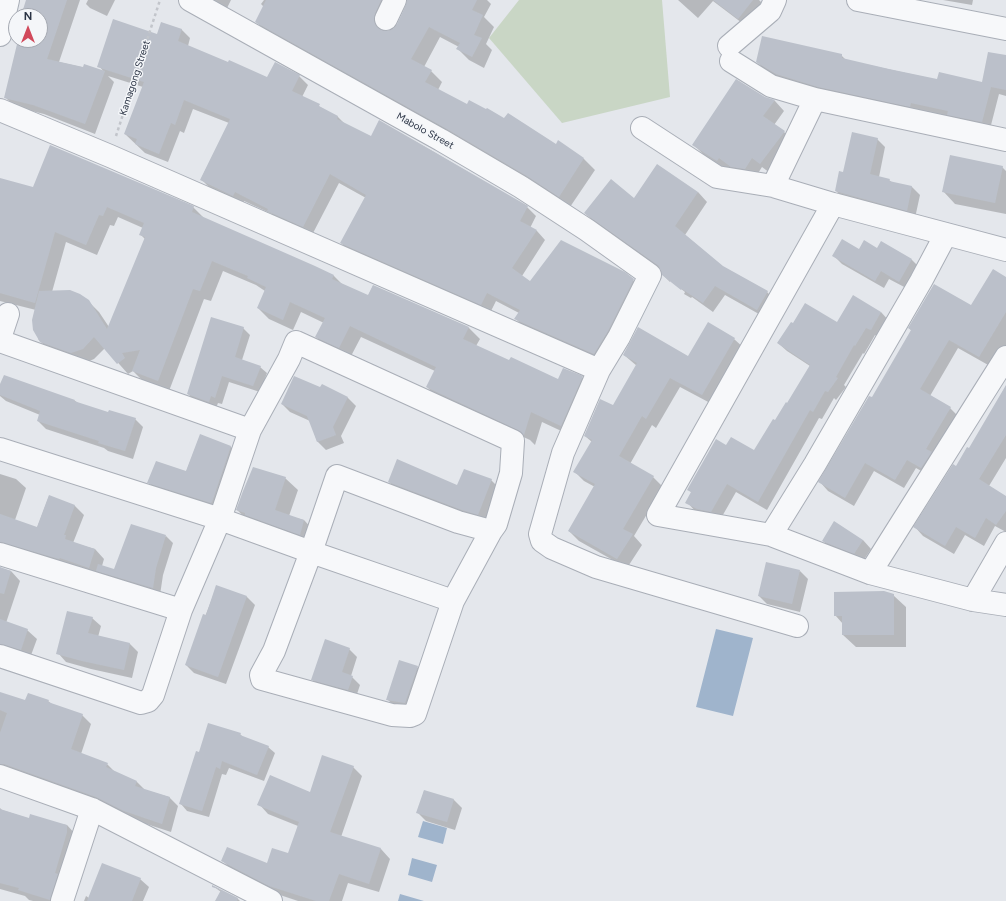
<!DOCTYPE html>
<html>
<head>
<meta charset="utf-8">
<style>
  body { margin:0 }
  #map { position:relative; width:1006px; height:901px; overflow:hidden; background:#e4e7ec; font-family:Figtree,sans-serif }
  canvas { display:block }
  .north { position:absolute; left:8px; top:8px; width:40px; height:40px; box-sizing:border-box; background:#f4f6f9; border:1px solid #a4a8b1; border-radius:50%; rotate:0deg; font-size:11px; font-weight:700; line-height:16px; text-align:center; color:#2b3445 }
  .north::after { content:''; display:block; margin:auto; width:14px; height:18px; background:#d1495b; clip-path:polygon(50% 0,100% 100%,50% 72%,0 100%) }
</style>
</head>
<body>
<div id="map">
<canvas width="1006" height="901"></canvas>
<div class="north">N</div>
</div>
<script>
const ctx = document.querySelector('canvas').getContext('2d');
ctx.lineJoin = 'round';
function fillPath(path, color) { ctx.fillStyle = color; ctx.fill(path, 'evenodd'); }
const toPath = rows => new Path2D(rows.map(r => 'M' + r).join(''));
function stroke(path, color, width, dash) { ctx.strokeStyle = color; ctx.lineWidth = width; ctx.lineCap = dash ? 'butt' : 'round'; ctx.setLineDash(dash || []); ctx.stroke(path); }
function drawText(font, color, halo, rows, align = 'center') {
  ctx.font = font + ' Figtree,sans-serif'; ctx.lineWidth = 3; ctx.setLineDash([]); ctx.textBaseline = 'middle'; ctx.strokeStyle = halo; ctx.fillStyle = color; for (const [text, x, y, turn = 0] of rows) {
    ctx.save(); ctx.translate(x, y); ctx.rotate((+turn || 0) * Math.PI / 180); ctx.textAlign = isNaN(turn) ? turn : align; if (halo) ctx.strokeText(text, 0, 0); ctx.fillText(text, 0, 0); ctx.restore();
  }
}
fillPath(toPath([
  [519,0,662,0,670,97,562,123,489,38]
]), '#c9d6c5');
fillPath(toPath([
  [716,629,753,638,733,716,696,707],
  [423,821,447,828,443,844,418,837],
  [412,858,437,865,432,882,408,875],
  [400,894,424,901,398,901]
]), '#9fb4cc');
fillPath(toPath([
  [27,0,80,0,59,62,104,72,99,66,158,36,181,29,190,38,188,46,267,79,299,76,308,85,302,97,338,117,345,124,372,137,379,121,434,152,527,207,536,216,530,228,537,231,545,240,522,276,530,282,633,280,642,289,603,362,525,328,516,319,519,313,496,301,490,313,350,252,341,243,366,198,339,183,312,235,277,220,272,214,244,201,243,204,210,188,201,179,229,123,193,109,184,133,180,131,168,162,145,153,125,134,143,87,108,76,114,82,95,134,44,114,15,107,5,97,19,40,40,40,40,16,22,16],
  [88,0,115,0,107,16,90,8,86,4],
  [208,0,231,0,226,10],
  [264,0,400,0,385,25,384,32,393,30,398,25,408,0,487,0,491,4,484,17,494,27,486,44,492,50,484,68,469,60,458,49,459,47,440,37,424,67,431,71,442,82,438,90,467,105,556,145,558,142,584,159,595,170,570,207,268,33,256,22,264,7,261,4],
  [678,0,759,0,763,4,746,26,713,1,698,18],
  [943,0,973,0,972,5],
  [841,55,846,60,938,80,983,83,1006,56,1006,96,999,94,990,129,785,82,765,70,757,62],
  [764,98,775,101,784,111,774,125,784,132,794,142,770,173,762,167,755,178,742,176,729,167,727,171,704,155,694,145],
  [877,139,885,147,879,177,889,180,893,183,912,187,920,195,915,218,844,199,836,191,844,173],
  [1002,167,1006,171,1006,214,955,204,943,191],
  [0,181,33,188,193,207,204,218,334,276,343,285,368,296,373,286,469,328,480,339,476,346,510,362,558,380,582,377,593,388,572,436,542,422,535,445,530,440,438,398,427,387,435,371,361,337,350,358,327,348,316,337,324,323,301,312,293,330,269,319,258,308,265,291,256,285,223,271,211,301,204,299,169,391,144,382,133,371,128,374,105,348,94,359,83,364,52,353,38,339,36,310,0,301],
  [118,217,143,228,140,234,145,239,109,327,99,312,88,301,52,292,66,242,97,255,110,225,114,226],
  [698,192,707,202,685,235,723,267,767,292,776,301,766,318,725,295,713,312,692,297,691,298,684,294,685,292,670,280,670,282,663,275,661,269,594,222,585,213,634,200],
  [882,243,912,260,920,268,908,289,889,279,884,288,842,264,834,256,860,250,878,249],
  [1006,278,1006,357,997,370,958,348,930,396,950,408,959,417,930,476,916,468,904,488,874,471,854,506,828,491,820,482,873,399,912,331,909,328,972,307],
  [881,312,889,321,879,338,875,335,864,354,863,353,844,385,846,387,836,400,834,398,822,419,819,418,767,510,736,492,720,520,695,511,687,502,692,493,688,489,727,447,755,452,788,404,810,366,787,351,778,343,837,323],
  [243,328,250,335,242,360,260,367,267,373,260,392,229,382,222,404,218,403,216,408,195,401,188,394],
  [734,339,744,348,712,404,680,387,656,428,652,425,630,464,653,477,663,487,634,536,642,545,627,568,579,541,569,531,595,487,584,481,575,472,592,442,585,436,614,406,637,366,624,355,689,357],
  [322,385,348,398,356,406,341,436,344,443,326,450,317,441,310,421,290,412,282,404,321,388],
  [1006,386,1006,458,989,486,1006,497,1006,532,995,526,984,546,965,535,954,554,923,536,915,527,970,450],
  [0,387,74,400,78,403,109,413,135,419,143,427,133,459,108,451,104,448,46,429,38,421,40,415,6,401,0,396],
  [200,436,231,447,241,458,224,509,159,493,149,483,186,472],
  [0,474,16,479,26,488,15,520,37,528,49,496,75,506,84,515,73,543,95,549,104,559,102,566,114,570,166,536,173,543,163,575,160,595,104,577,100,573,98,576,0,554],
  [285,478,298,490,289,516,304,520,316,533,312,546,250,522,237,510],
  [491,480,499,488,486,522,397,490,389,482,458,487],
  [863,540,871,549,863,561,831,549,823,541],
  [0,568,11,571,20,581,6,623,27,630,37,639,30,658,0,657],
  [800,571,808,579,800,612,767,604,759,596],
  [217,586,247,597,255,605,226,684,194,673,186,665],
  [893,595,906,607,906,647,856,647,843,635,843,624,835,615],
  [92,618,101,626,98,637,130,644,138,652,132,678,91,669,66,662,58,653],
  [349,649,357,657,351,676,360,685,356,697,320,688,312,679],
  [417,667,426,675,414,711,396,708,388,700],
  [0,693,26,702,48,701,52,704,82,715,91,724,81,754,107,764,116,773,137,782,145,790,169,797,178,806,171,832,134,820,0,770],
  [240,734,243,737,268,747,275,753,264,781,229,768,226,775,222,774,209,817,187,811,181,804,200,754],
  [353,767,362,776,341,837,381,849,390,859,379,892,348,883,342,901,298,901,280,895,232,870,223,861,268,865,289,854,298,826,268,814,259,804,310,793],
  [424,791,454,800,462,808,455,830,426,821,418,813],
  [0,808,2,810,30,819,67,825,76,835,62,901,33,901,29,900,25,896,0,889],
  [140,879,149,887,143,901,84,901,86,896,89,898],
  [213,886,238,899,240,901,218,901,221,892]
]), '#0003');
fillPath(toPath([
  [26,0,67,0,47,59,83,67,84,64,105,71,85,124,33,105,4,98,18,40,40,40,40,16,21,16],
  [266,0,381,0,375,14,374,20,376,26,381,30,387,31,393,29,397,24,406,5,407,0,477,0,472,10,483,15,474,35,482,38,472,57,456,49,460,43,429,27,411,59,432,70,425,82,467,104,469,100,486,109,487,108,504,118,508,113,556,144,558,140,584,158,559,197,527,176,447,129,255,22],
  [713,0,753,0,738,19],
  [113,19,157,34,161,22,182,29,178,41,228,62,229,60,267,77,275,62,300,75,292,91,320,104,319,106,338,116,337,119,371,136,379,120,514,198,528,206,520,221,537,230,512,268,530,281,561,240,625,272,634,279,608,331,594,354,514,319,520,310,487,293,481,305,340,243,366,195,330,174,303,227,267,211,268,209,235,192,233,196,200,180,230,119,184,100,175,125,171,123,159,154,135,144,137,139,124,134,144,82,97,67],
  [762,36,842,54,842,58,889,69,937,79,939,72,982,82,988,52,1006,55,1006,90,991,87,982,122,947,115,948,111,911,103,910,107,818,87,776,74,756,62],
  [736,79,765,97,775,100,763,116,785,131,760,164,752,158,745,169,731,167,719,158,717,161,692,145],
  [852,132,878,138,870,174,890,179,889,181,912,186,907,211,835,191,839,171,843,172],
  [50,145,194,206,192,212,315,266,334,275,332,279,368,295,373,285,469,327,463,339,509,360,511,357,558,379,563,368,583,376,561,426,531,412,524,435,518,430,426,387,436,367,350,326,339,348,315,337,325,318,290,302,283,320,257,308,266,287,247,278,248,276,212,261,200,291,193,289,158,381,132,371,140,350,122,353,125,358,117,364,94,337,83,349,71,353,40,342,33,330,32,320,39,291,70,290,80,294,89,300,107,329,145,237,139,235,144,223,107,207,103,216,99,215,86,245,55,232,35,303,0,293,0,178,33,187],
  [950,155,1003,166,995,203,942,192],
  [657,164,698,192,675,226,723,266,768,291,757,310,715,286,703,303,682,289,681,290,662,275,659,266,584,213,611,179,634,198],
  [842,239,859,249,864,240,877,248,881,241,912,259,899,282,881,271,875,281,832,256],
  [993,269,1006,277,1006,312,979,357,949,340,920,389,951,407,926,449,932,452,921,468,907,460,895,480,865,463,845,498,818,482,869,396,872,397,911,330,908,328,934,284,971,305],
  [853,295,881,312,871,330,866,328,855,346,854,345,836,377,838,378,828,392,825,391,813,412,810,410,758,502,727,484,711,512,697,509,685,503,691,492,687,490,716,439,726,445,731,437,754,450,773,419,775,420,786,402,787,403,810,365,777,343,791,322,793,323,805,303,837,322],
  [211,317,244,327,235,357,261,366,253,386,222,376,215,398,211,396,209,402,187,394],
  [708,322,735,338,702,395,670,378,646,419,642,416,619,456,654,476,623,529,633,534,617,559,568,531,595,484,573,472,592,440,584,436,600,399,613,405,637,363,623,355,638,327,688,356],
  [4,375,75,400,74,401,108,412,109,410,136,418,125,451,98,443,99,441,37,421,40,411,0,395,0,384],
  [294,376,320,387,322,384,348,397,333,427,336,435,317,442,307,416,281,404],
  [1006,385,1006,435,979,479,1006,496,1006,511,996,525,986,518,975,538,956,527,945,546,913,527,953,464,956,466,967,447,969,448],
  [200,434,231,446,212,502,211,503,147,483,156,461,186,471],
  [397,459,457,485,464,469,492,479,478,515,462,510,388,482],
  [253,467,286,477,275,510,304,520,300,535,245,515,245,513,236,510,243,491],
  [49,495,75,505,64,535,66,535,65,539,95,549,89,568,60,558,59,559,0,542,0,514,37,527],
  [834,521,863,540,854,554,822,541],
  [131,524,166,535,156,568,153,588,96,571,98,564,114,569],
  [766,562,800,570,792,604,758,596],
  [0,567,11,571,4,594,0,593],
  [216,585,247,596,218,677,185,665,203,614,206,615],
  [884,591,894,594,894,635,842,635,842,616,834,616,834,592],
  [67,611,93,617,88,633,130,643,124,670,82,661,56,654],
  [0,619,28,629,21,650,0,644],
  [325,639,350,648,342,672,353,676,348,690,311,680],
  [399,660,418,666,405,703,386,700],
  [0,692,25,700,28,693,49,700,48,702,83,714,71,749,108,763,106,767,137,781,135,786,170,797,162,824,124,811,96,797,4,764,0,764,0,733,7,713,0,710],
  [208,723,241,733,240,735,269,746,257,775,222,761,220,769,216,767,202,811,179,804,196,751,199,752],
  [322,755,354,766,330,832,381,848,369,884,339,874,329,901,316,901,269,886,221,861,227,847,267,863,272,848,288,853,299,822,257,805,270,775,310,792],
  [424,790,454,799,447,822,416,813],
  [0,809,29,818,30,814,67,825,67,832,55,873,58,874,50,900,18,890,19,888,0,883],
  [102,863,141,878,132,901,87,901],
  [212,885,238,898,237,901,215,901,221,890,212,887]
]), '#bbc0ca');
const minor = toPath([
  [190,0,441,140,521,187,587,230,650,275,619,337,599,370,563,453,540,534,542,541,552,548,596,567,797,626],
  [858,0,1006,29],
  [386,19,395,0],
  [0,35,8,0],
  [729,46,770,11,775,0],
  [731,61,771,86,815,99,1006,140],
  [0,110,110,156,599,370],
  [642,128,717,177,773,186,833,204,1006,250],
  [773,186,815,99],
  [833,204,658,515,771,535,870,573,973,600,1006,605],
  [0,338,8,314],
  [0,341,250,430],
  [0,449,220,519,311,552,453,601],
  [771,535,815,464,921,281,946,234],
  [0,554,181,610],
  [870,573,1006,357],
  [973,600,1006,543],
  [0,656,141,703,148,701,153,695,181,610,220,519,250,430,289,359,296,342,513,441,511,473,496,524,491,531,458,522,337,476,311,552,274,651,261,675,262,679,392,715,410,716,415,714,453,601,491,531],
  [0,776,92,809,271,901],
  [62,901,92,809]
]);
stroke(minor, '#a9aeb7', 24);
stroke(toPath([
  [116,136,160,0]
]), '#c2c5cb', 2.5, [3, 3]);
stroke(minor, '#f7f8fa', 22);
drawText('10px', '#2b3445', '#f4f6f9', [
  ["Kamagong Street",135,78,-72],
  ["Mabolo Street",425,131,29]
]);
</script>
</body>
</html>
